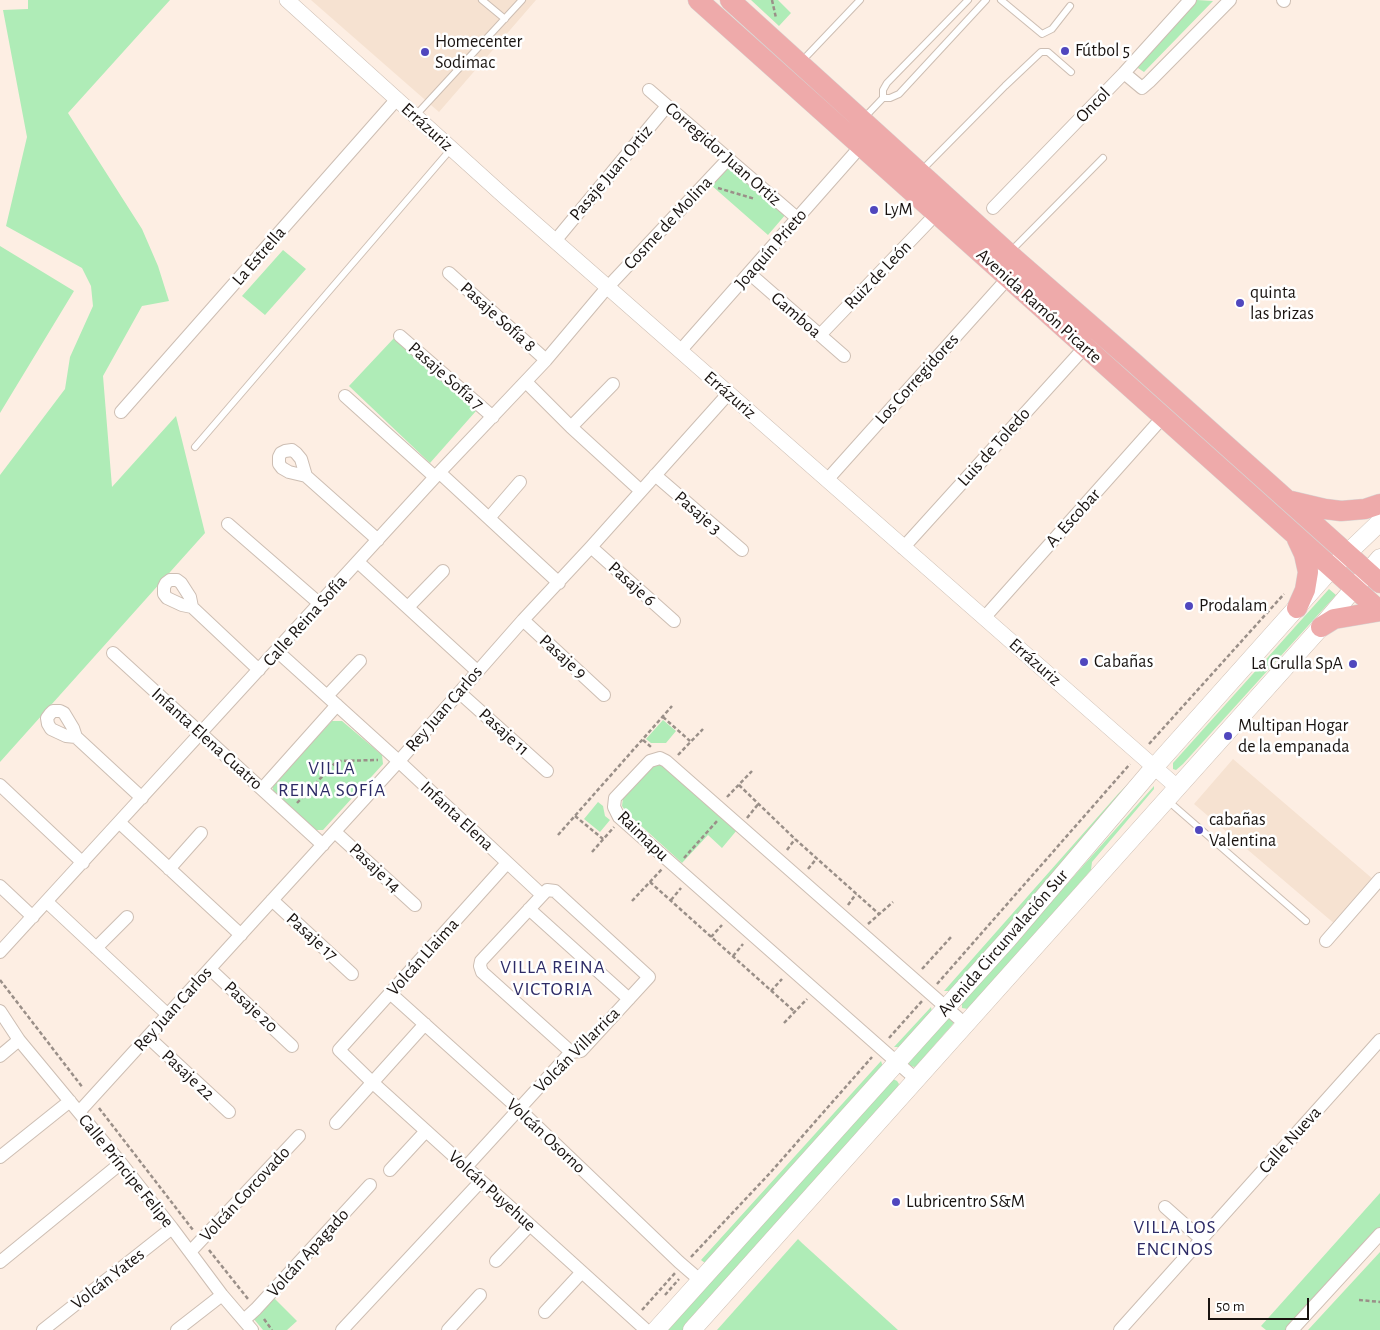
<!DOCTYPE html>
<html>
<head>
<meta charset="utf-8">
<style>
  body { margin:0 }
  #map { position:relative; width:1380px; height:1330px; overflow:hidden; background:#fdeee3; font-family:"Alegreya Sans",sans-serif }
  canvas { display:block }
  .scale { position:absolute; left:1208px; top:1298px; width:101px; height:22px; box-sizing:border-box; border:2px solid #191310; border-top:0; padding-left:6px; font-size:15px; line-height:18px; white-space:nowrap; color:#191310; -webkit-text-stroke:4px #fff; paint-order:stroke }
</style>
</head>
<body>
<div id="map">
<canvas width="1380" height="1330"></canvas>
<div class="scale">50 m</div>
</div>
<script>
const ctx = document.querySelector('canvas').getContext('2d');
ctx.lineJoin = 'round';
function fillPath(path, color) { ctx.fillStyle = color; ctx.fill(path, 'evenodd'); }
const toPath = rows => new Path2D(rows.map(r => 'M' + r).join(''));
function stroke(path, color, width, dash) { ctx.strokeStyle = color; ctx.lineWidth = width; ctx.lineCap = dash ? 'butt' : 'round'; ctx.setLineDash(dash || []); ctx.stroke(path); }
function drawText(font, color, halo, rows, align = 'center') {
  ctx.font = font + ' "Alegreya Sans",sans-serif'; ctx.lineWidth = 5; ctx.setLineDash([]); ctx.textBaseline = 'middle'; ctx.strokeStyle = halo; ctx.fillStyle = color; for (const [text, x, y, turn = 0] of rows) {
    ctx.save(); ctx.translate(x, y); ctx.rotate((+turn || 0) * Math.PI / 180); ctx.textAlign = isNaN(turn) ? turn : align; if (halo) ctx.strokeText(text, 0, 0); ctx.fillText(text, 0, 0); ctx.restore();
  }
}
fillPath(toPath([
  [311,0,536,0,439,112],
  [1233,759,1374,880,1336,925,1194,804]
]), '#f6e2d1');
fillPath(toPath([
  [28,0,170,0,68,113,142,229,158,266,169,301,142,306,103,376,112,487,176,416,205,533,0,762,0,475,65,389,70,357,93,306,91,286,82,268,6,226,27,137,3,10,28,9],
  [751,0,778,0,791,13,779,26],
  [1197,0,1213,1,1144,72,1135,66],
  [731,163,786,214,768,235,711,185],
  [0,246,74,291,0,413],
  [283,250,306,269,265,315,242,296],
  [395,337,476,411,430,463,349,386],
  [1329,589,1336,595,1183,764,1176,770,1173,769,1173,763],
  [663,720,676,731,666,743,651,743,646,739],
  [332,721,342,721,382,755,383,764,323,830,315,830,274,794,272,785],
  [654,764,664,764,737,830,722,848,708,835,682,863,627,813,622,806,623,798],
  [1136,776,958,985,950,991,944,991,1118,794],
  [1154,786,1154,789,1092,862,1091,870,971,1007,968,1009,962,1008,962,1002],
  [598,802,603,806,605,816,610,820,600,832,584,819],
  [931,1007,932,1012,900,1047,894,1047],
  [948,1017,954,1021,953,1024,917,1065,915,1067,909,1066,907,1063],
  [881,1061,883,1067,705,1263,701,1260],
  [893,1079,897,1081,899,1084,897,1088,684,1330,668,1330],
  [1380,1193,1380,1227,1288,1330,1266,1330,1261,1326],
  [798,1239,802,1243,898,1330,717,1330],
  [1380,1252,1380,1330,1308,1330],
  [274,1298,297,1321,287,1330,263,1330,253,1318]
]), '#afecb7');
const service = toPath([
  [482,0,505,19],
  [1001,0,1042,34,1052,29,1070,6],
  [801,62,860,0],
  [883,98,883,90,887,83,968,0],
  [416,115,522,0],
  [863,119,883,98,890,98,899,94,986,0],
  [921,171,1005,86,1041,52,1048,52,1071,72],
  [1010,252,1103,158],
  [195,447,451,149],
  [1167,800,1306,921]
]);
const minor = toPath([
  [1283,0,1284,1],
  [1124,73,1142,88,1149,82,1230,0],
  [649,90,797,218],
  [993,208,1124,73,1190,0],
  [555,241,667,106],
  [449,273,546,360],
  [749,273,844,356],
  [820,335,936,214],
  [400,336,493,417],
  [680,351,861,146],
  [526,382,571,427,641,491],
  [345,396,435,477],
  [121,412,396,100],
  [571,427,613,384],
  [440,473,559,583],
  [655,475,742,550],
  [306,476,289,472,282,468,279,464,279,457,281,453,285,451,292,450,296,453,301,459,306,476,378,540],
  [827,480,1008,278],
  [489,518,520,482],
  [228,524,320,604],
  [591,547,674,621],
  [903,548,1085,347],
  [358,562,477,671],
  [192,607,182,605,167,598,164,594,164,587,166,583,170,580,177,580,181,583,190,597,192,607,259,670],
  [408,607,443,571],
  [984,618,1163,417],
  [523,620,604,695],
  [277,651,393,756,542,895],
  [113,653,323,845],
  [460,693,547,771],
  [327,696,360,661],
  [76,737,66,736,51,729,48,724,47,718,50,714,53,711,60,711,64,713,73,728,76,737,142,798],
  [0,785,83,863],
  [262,789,337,705],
  [120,823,241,935],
  [335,832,415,905],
  [507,863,339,1050,372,1082,646,1330],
  [169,869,201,833],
  [0,886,33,917],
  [272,900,352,974],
  [47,902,168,1015],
  [529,909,629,999],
  [1326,941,1380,879],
  [96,948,127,917],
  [0,952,435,477,546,360,605,290,729,158],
  [210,969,292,1046],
  [390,993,519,1109,679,1262,701,1281],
  [0,1011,19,1040,121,1163,172,1228,222,1295,252,1330],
  [148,1037,229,1112],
  [0,1056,19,1040],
  [917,1080,619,817,614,807,615,798,650,761,660,758,666,761,965,1024],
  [79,1112,399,761,523,620,591,547,728,394],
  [336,1123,425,1024],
  [0,1157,70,1101],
  [466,1167,571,1052,581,1051,649,977,555,891,547,890,481,961,480,966,482,972,571,1052],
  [390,1170,426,1131],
  [1165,1207,1201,1239],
  [190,1252,299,1136],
  [496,1261,530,1225],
  [0,1262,121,1163],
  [545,1312,582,1272],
  [244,1320,256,1309,370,1185],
  [43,1330,172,1228],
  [177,1330,222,1295],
  [342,1330,481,1181],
  [448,1330,480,1295],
  [1120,1330,1380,1040],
  [1292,1330,1380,1234]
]);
const tertiary = toPath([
  [287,0,505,197,1177,787]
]);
const secondary = toPath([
  [656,1330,1008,939,1150,772,1332,568,1380,522],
  [692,1330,1321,627,1380,558]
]);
const trunk = toPath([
  [698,0,1380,611],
  [730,0,1015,259,1132,361,1380,583],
  [1291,501,1325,509,1341,511,1365,509,1380,504],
  [1297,539,1304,554,1308,572,1305,590,1297,608],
  [1321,627,1334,619,1380,611]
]);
stroke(service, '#cdbeb3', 8);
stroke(minor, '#cdbeb3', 14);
stroke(tertiary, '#cdbeb3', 16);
stroke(secondary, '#cdbeb3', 19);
stroke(trunk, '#d6d5d4', 21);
stroke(toPath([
  [772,0,776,18],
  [718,188,755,199],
  [663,717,690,741],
  [643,740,651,747],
  [1149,744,1284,594],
  [678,755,703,729],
  [739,785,795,839,879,914],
  [727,797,752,771],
  [297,803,337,761,378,760],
  [575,816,603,839],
  [747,818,759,803],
  [558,835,672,706],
  [787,850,795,839],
  [592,852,614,827],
  [684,858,717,821],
  [808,869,817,858],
  [650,882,795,1012],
  [671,900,681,888],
  [632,901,662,869],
  [848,905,856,894],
  [868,924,893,902],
  [711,937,722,925],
  [733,956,743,944],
  [922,969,952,936],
  [0,980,83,1088],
  [937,984,1130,764],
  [771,991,782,979],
  [784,1023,807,999],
  [889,1038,922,1001],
  [99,1108,193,1230],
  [209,1250,248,1299],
  [691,1257,770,1173,872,1057],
  [665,1295,679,1279],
  [1359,1300,1380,1302],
  [642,1310,675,1273],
  [264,1319,272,1330]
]), '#9a8f88', 2.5, [4, 2.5]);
stroke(service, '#fff', 6);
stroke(minor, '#fff', 12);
stroke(tertiary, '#fff', 15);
stroke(secondary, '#fff', 18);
stroke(trunk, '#eaa', 20);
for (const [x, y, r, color] of [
  [1065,51,5,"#5047be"],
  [425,52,5,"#5047be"],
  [874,210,5,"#5047be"],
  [1240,303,5,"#5047be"],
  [1189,606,5,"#5047be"],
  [1084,662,5,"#5047be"],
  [1353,664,5,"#5047be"],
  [1228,736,5,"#5047be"],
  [1199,830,5,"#5047be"],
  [896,1202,5,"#5047be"]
]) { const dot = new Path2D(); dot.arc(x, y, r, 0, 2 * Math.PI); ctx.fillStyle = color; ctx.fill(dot); stroke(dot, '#fff', 2); }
drawText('18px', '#191310', '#fff', [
  ["Homecenter",435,42],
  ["Sodimac",435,63],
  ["Fútbol 5",1075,51],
  ["LyM",884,210],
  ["quinta",1250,293],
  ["las brizas",1250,314],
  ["Prodalam",1199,606],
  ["Cabañas",1094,662],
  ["La Grulla SpA",1343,664,"right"],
  ["Multipan Hogar",1238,726],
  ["de la empanada",1238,747],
  ["cabañas",1209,820],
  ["Valentina",1209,841],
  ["Lubricentro S&M",906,1202]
], 'left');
drawText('18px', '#191310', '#fff', [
  ["Oncol",1093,105,-46],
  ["Errázuriz",427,127,42],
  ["Corregidor Juan Ortiz",723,154,41],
  ["Pasaje Juan Ortiz",611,173,-50],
  ["Cosme de Molina",668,223,-47],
  ["Joaquín Prieto",771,249,-49],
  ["La Estrella",259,256,-49],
  ["Ruiz de León",878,275,-46],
  ["Avenida Ramón Picarte",1039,306,42],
  ["Gamboa",796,315,41],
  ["Pasaje Sofía 8",498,317,42],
  ["Pasaje Sofía 7",446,376,41],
  ["Los Corregidores",917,379,-48],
  ["Errázuriz",730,395,41],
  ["Luis de Toledo",994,447,-48],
  ["Pasaje 3",698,513,41],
  ["A. Escobar",1073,518,-48],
  ["Pasaje 6",632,584,42],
  ["Calle Reina Sofía",305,621,-48],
  ["Pasaje 9",563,657,42],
  ["Errázuriz",1035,662,41],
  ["Rey Juan Carlos",444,709,-49],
  ["Pasaje 11",504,732,42],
  ["Infanta Elena Cuatro",207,739,42],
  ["Infanta Elena",457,816,43],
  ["Raimapu",643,836,44],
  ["Pasaje 14",375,868,43],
  ["Pasaje 17",312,937,42],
  ["Avenida Circunvalación Sur",1003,943,-49],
  ["Volcán Llaima",423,957,-48],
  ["Pasaje 20",251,1007,43],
  ["Rey Juan Carlos",173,1009,-48],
  ["Volcán Villarrica",577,1050,-45],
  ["Pasaje 22",188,1075,43],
  ["Volcán Osorno",546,1136,43],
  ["Calle Nueva",1290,1140,-48],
  ["Calle Príncipe Felipe",126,1171,51],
  ["Volcán Puyehue",492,1191,42],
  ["Volcán Corcovado",245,1194,-47],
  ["Volcán Apagado",308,1253,-48],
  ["Volcán Yates",108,1279,-38]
]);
ctx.letterSpacing = '1px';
drawText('19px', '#2d2b66', '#fff', [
  ["VILLA",332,768],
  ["REINA SOFÍA",332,790],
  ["VILLA REINA",553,967],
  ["VICTORIA",553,989],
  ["VILLA LOS",1175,1227],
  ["ENCINOS",1175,1249]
]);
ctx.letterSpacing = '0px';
</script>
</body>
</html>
